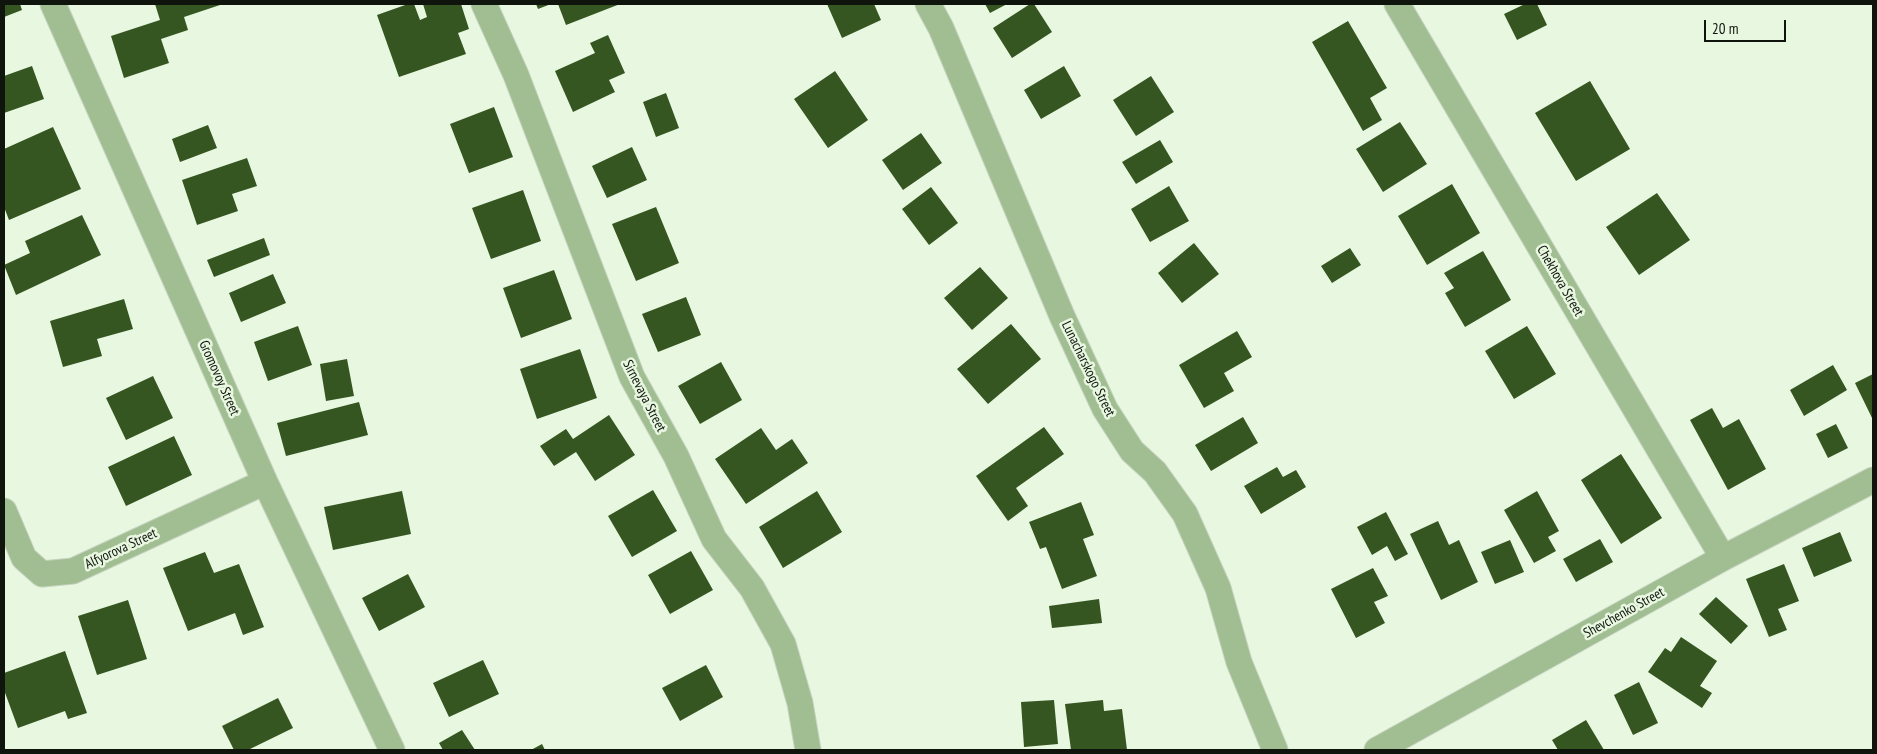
<!DOCTYPE html>
<html>
<head>
<meta charset="utf-8">
<style>
  body { margin:0 }
  #map { position:relative; width:1877px; height:754px; overflow:hidden; background:#e8f7e0; font-family:"PT Sans Narrow",sans-serif }
  canvas { display:block }
  .frame { position:absolute; inset:0; border:5px solid #0f140c; pointer-events:none }
  .scale { position:absolute; left:1704px; top:20px; width:82px; height:22px; box-sizing:border-box; border:2px solid #0f140c; border-top:0; padding-left:6px; font-size:15px; line-height:18px; white-space:nowrap; color:#0f140c; -webkit-text-stroke:4px #e8f7e0; paint-order:stroke }
</style>
</head>
<body>
<div id="map">
<canvas width="1877" height="754"></canvas>
<div class="frame"></div>
<div class="scale">20 m</div>
</div>
<script>
const ctx = document.querySelector('canvas').getContext('2d');
ctx.lineJoin = 'round';
function fillPath(path, color) { ctx.fillStyle = color; ctx.fill(path, 'evenodd'); }
const toPath = rows => new Path2D(rows.map(r => 'M' + r).join(''));
function stroke(path, color, width, dash) { ctx.strokeStyle = color; ctx.lineWidth = width; ctx.lineCap = dash ? 'butt' : 'round'; ctx.setLineDash(dash || []); ctx.stroke(path); }
function drawText(font, color, halo, rows, align = 'center') {
  ctx.font = font + ' "PT Sans Narrow",sans-serif'; ctx.lineWidth = 5; ctx.setLineDash([]); ctx.textBaseline = 'middle'; ctx.strokeStyle = halo; ctx.fillStyle = color; for (const [text, x, y, turn = 0] of rows) {
    ctx.save(); ctx.translate(x, y); ctx.rotate((+turn || 0) * Math.PI / 180); ctx.textAlign = isNaN(turn) ? turn : align; if (halo) ctx.strokeText(text, 0, 0); ctx.fillText(text, 0, 0); ctx.restore();
  }
}
fillPath(toPath([
  [4,4,20,4,22,10,4,17],
  [155,4,223,4,184,17,188,30,161,39,169,63,124,78,111,36,160,20],
  [408,4,414,4,420,20,427,17,423,4,461,4,469,29,458,33,466,54,399,77,377,15],
  [536,4,551,4,538,9],
  [558,4,620,4,566,25],
  [827,4,874,4,881,20,842,38],
  [985,4,1007,4,990,13],
  [1030,4,1034,4,1052,32,1012,58,993,28],
  [1525,4,1537,4,1547,25,1517,40,1504,14],
  [1348,21,1387,88,1370,98,1382,120,1363,131,1312,42],
  [608,35,625,73,609,80,615,92,573,112,555,71,595,53,590,43],
  [32,66,44,99,4,113,4,76],
  [1064,66,1081,96,1041,119,1024,90],
  [835,71,868,120,828,148,794,99],
  [1151,76,1174,112,1136,136,1113,100],
  [1590,81,1630,149,1576,181,1535,113],
  [666,93,679,128,656,137,643,102],
  [494,107,513,157,469,173,450,124],
  [1400,122,1427,164,1383,192,1356,149],
  [208,125,217,148,180,162,172,139],
  [53,127,81,189,9,220,4,207,4,149],
  [921,133,942,163,903,190,882,160],
  [1160,140,1173,162,1136,184,1122,162],
  [632,147,647,180,607,198,592,166],
  [247,158,257,186,232,194,238,211,197,225,182,180],
  [1452,184,1480,233,1427,265,1398,216],
  [1169,186,1189,221,1150,242,1131,209],
  [931,187,958,223,929,245,902,209],
  [523,190,541,241,491,259,472,208],
  [1657,193,1690,240,1639,275,1606,227],
  [656,207,679,263,636,281,612,224],
  [82,215,101,255,16,295,4,265,30,253,25,241],
  [264,238,270,255,214,277,207,260],
  [1194,243,1219,274,1182,303,1158,273],
  [1350,248,1361,265,1332,283,1321,266],
  [1483,251,1511,300,1465,327,1445,293,1454,288,1444,273],
  [980,267,1008,298,972,330,944,298],
  [554,270,572,319,521,338,503,288],
  [273,274,286,303,241,322,229,293],
  [686,297,701,335,658,352,642,314],
  [124,299,133,329,97,339,102,356,63,367,50,321],
  [1011,324,1041,359,988,404,957,369],
  [298,326,312,365,268,381,254,342],
  [1527,326,1556,374,1514,399,1485,351],
  [1237,331,1252,357,1224,373,1234,391,1204,408,1179,365],
  [580,349,597,398,537,419,520,369],
  [347,359,354,396,326,401,320,364],
  [721,362,742,400,700,424,678,386],
  [1833,365,1847,390,1804,416,1790,390],
  [1873,374,1873,420,1855,383],
  [153,376,173,418,126,440,106,398],
  [359,402,368,435,286,456,277,423],
  [1712,408,1723,428,1739,419,1766,469,1728,490,1690,420],
  [609,415,635,455,595,481,576,452,554,466,540,446,566,429,573,439],
  [1243,417,1258,443,1211,471,1195,445],
  [1836,424,1848,448,1828,458,1816,434],
  [1044,427,1064,454,1016,488,1028,506,1008,521,976,476],
  [761,428,776,450,792,439,808,463,746,504,715,459],
  [174,436,192,475,126,506,108,467],
  [1621,454,1662,518,1621,544,1581,480],
  [1277,467,1283,477,1296,470,1306,487,1261,514,1244,486],
  [653,490,677,531,632,557,608,516],
  [402,491,411,534,333,550,324,507],
  [817,491,842,532,783,568,759,527],
  [1537,491,1559,531,1548,537,1556,551,1534,563,1504,510],
  [1081,502,1094,535,1083,539,1097,576,1062,589,1046,547,1040,549,1029,522],
  [1386,512,1408,554,1395,561,1387,546,1372,555,1357,527],
  [1438,521,1449,545,1459,540,1478,582,1441,600,1410,534],
  [1840,532,1852,561,1814,577,1802,548],
  [1600,539,1613,562,1576,582,1563,559],
  [1510,540,1524,572,1495,584,1481,552],
  [691,551,713,590,670,614,648,575],
  [205,552,214,573,239,564,264,627,243,635,235,613,188,631,163,568],
  [1784,564,1799,601,1778,609,1787,630,1769,637,1746,579],
  [1373,568,1388,596,1374,602,1385,623,1356,638,1331,589],
  [408,574,425,607,379,631,362,598],
  [1716,597,1748,626,1731,644,1699,614],
  [1099,599,1102,623,1052,628,1049,606],
  [128,600,147,659,97,675,78,616],
  [1681,637,1717,661,1700,686,1712,693,1702,708,1648,672,1665,648,1671,652],
  [65,651,87,713,68,719,65,711,18,728,4,690,4,673],
  [483,660,499,694,449,717,433,683],
  [706,665,723,697,680,721,662,688],
  [1639,682,1658,723,1633,735,1614,695],
  [278,698,293,728,248,750,234,750,222,726],
  [1054,700,1058,744,1024,747,1021,702],
  [1103,700,1104,711,1122,709,1127,750,1071,750,1065,704],
  [1586,720,1604,750,1558,750,1552,740],
  [462,730,475,750,443,750,439,743],
  [542,744,545,750,531,750]
]), '#355521');
const street = toPath([
  [53,4,265,482,392,750],
  [484,4,516,75,632,377,676,456,714,539,752,588,783,644,800,703,808,750],
  [928,4,941,28,1062,316,1105,409,1132,451,1155,472,1185,514,1218,588,1239,662,1275,750],
  [1397,4,1723,558],
  [4,511,24,558,42,574,73,571,265,482],
  [1377,750,1723,558,1873,480]
]);
stroke(street, '#c5d3be', 27);
stroke(street, '#a1bd92', 25);
drawText('14px', '#0f140c', '#e8f7e0', [
  ["Chekhova Street",1560,281,60],
  ["Lunacharskogo Street",1088,369,64],
  ["Gromovoy Street",219,378,66],
  ["Sirnevaya Street",644,396,63],
  ["Alfyorova Street",121,549,-25],
  ["Shevchenko Street",1624,613,-29]
]);
</script>
</body>
</html>
